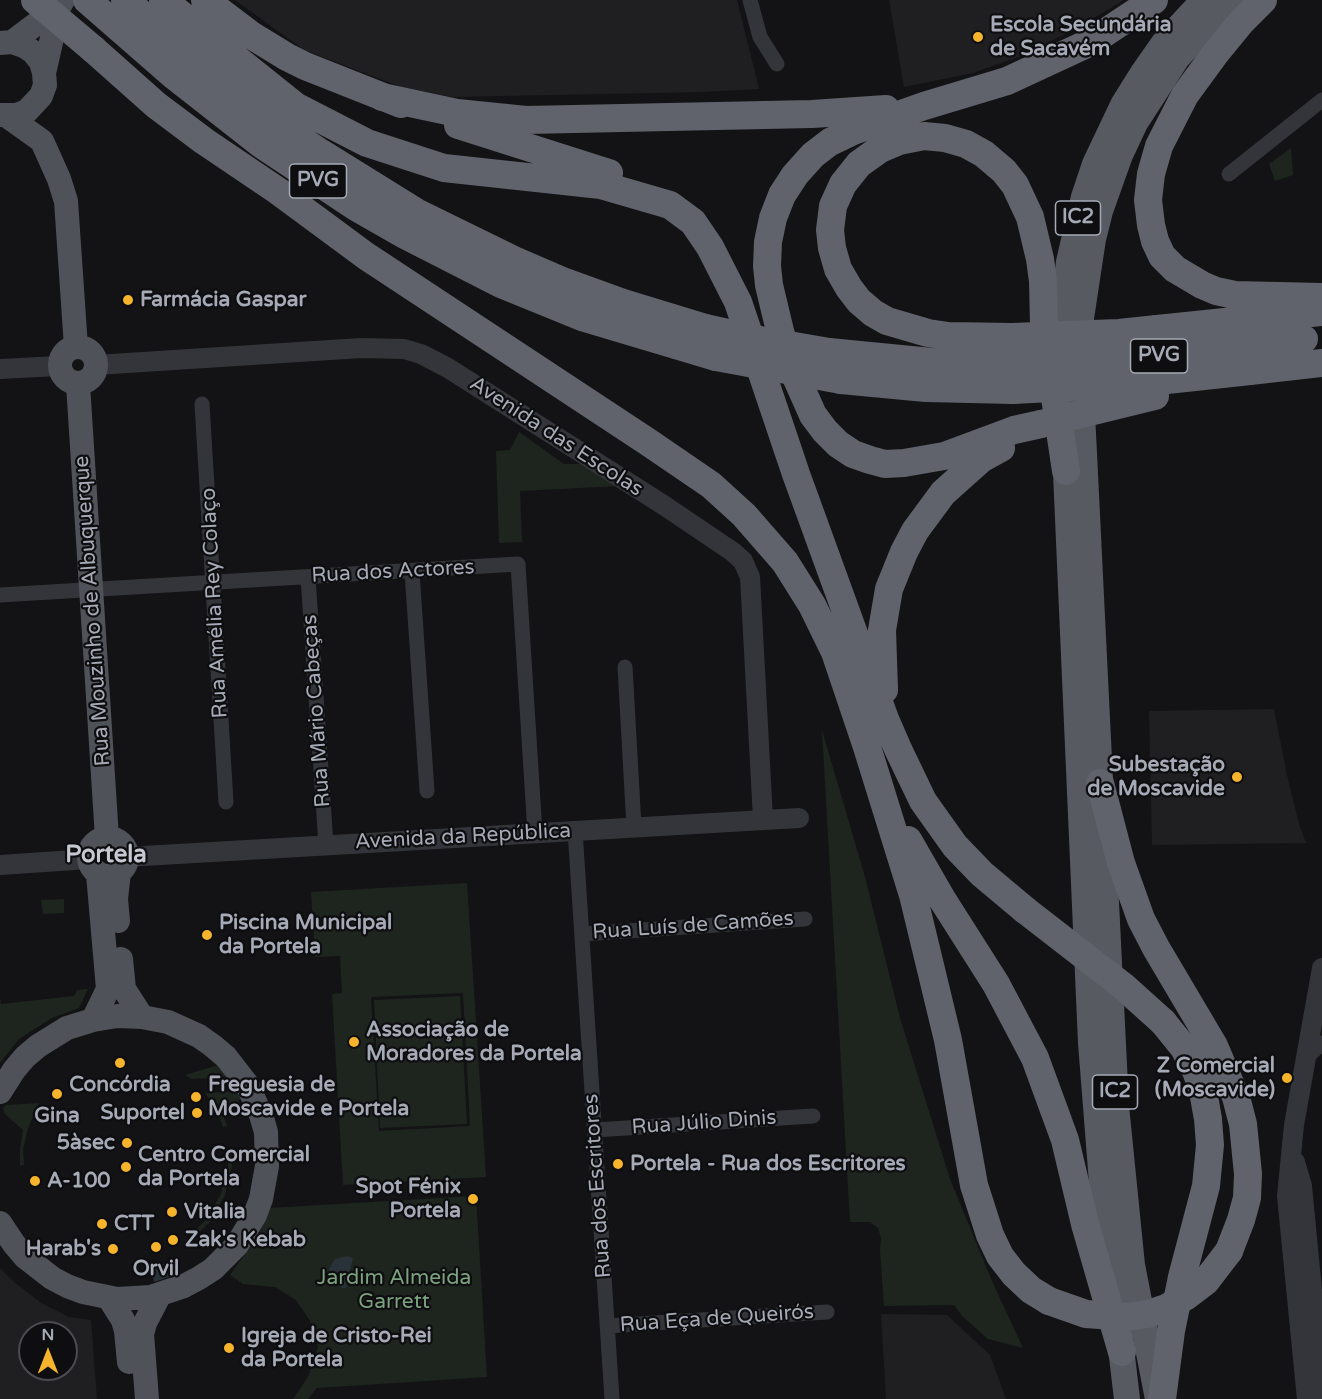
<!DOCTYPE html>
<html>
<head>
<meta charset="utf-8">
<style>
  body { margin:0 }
  #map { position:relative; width:1322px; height:1399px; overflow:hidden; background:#131315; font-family:"Varela Round",sans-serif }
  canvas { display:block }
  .north { position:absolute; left:18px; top:1321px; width:60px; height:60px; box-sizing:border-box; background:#0e0e10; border:2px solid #4a4c52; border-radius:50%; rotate:0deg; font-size:16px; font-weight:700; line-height:24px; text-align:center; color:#a5aab6 }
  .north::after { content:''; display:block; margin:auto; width:21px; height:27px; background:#f5b42c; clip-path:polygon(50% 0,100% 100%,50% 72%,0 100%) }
</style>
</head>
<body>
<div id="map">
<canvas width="1322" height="1399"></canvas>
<div class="north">N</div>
</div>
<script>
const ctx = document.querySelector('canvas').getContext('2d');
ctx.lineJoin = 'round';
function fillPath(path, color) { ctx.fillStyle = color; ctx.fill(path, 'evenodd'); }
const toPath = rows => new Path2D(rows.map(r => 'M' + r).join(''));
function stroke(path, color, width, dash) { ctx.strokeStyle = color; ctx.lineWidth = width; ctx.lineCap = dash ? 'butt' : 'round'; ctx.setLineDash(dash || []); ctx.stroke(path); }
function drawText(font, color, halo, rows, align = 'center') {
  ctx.font = font + ' "Varela Round",sans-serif'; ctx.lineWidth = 4.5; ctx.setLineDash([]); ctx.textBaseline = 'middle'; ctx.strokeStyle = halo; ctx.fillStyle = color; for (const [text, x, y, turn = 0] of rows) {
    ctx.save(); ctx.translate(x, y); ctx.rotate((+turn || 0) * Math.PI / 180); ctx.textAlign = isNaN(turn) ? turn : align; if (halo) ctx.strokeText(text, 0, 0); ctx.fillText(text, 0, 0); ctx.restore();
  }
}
fillPath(toPath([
  [235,0,737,0,759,89,703,92,452,97,401,87,304,50],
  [889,0,1124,0,1079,27,1021,56,973,73,904,87],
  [1274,709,1287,775,1299,824,1306,843,1152,845,1149,711],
  [0,1268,14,1282,41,1303,69,1317,91,1320,97,1399,0,1399],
  [30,1333,66,1333,66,1369,30,1369],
  [881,1314,947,1315,990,1355,1006,1399,886,1399]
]), '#1f1f22');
fillPath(toPath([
  [1291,148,1293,175,1275,181,1269,164],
  [519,432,564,464,583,464,618,486,520,491,522,542,499,543,496,451,510,450],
  [822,730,865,877,900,1018,950,1179,992,1281,1023,1348,988,1339,962,1316,954,1305,884,1306,880,1250,881,1238,878,1228,870,1222,850,1222],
  [467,883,486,1177,343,1185,332,994,342,993,340,956,315,957,311,892],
  [463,993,470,1126,379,1131,371,997],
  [64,899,64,913,43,914,41,900],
  [88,989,79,1008,52,1018,19,1039,0,1063,0,998,1,1004,74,996,77,990],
  [460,996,467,1124,380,1128,374,1000],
  [218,1065,228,1077,191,1079,185,1075],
  [238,1091,242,1097,224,1118,227,1126,223,1127,216,1109,205,1093],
  [39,1103,28,1128,23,1149,24,1165,20,1166,20,1149,23,1130,5,1114,3,1108,6,1105],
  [228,1149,231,1149,232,1166,225,1195,210,1222,186,1244,184,1241,207,1219,221,1194,228,1166],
  [476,1196,487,1377,317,1388,308,1399,293,1399,308,1377,318,1347,310,1321,296,1300,275,1287,243,1284,230,1275,259,1235,269,1208]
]), '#1e251f');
fillPath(toPath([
  [347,1256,353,1258,346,1288,342,1288,331,1281,329,1269,335,1259],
  [172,1261,178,1274,154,1282,151,1268]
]), '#293239');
stroke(toPath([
  [750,0,760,37,777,64],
  [1229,174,1322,100],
  [202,404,226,802],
  [412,572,427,791],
  [308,577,326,845],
  [0,595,518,564,535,833],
  [625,667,634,827],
  [575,830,612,1399],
  [582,934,805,919],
  [1305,1059,1322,1043],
  [595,1130,813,1116],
  [607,1326,827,1312]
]), '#34353a', 15);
stroke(toPath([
  [96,365,361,348,404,349,421,354,448,368,665,506,733,552,743,561,750,577,763,819],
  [0,369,59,366],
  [126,857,799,818],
  [0,865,89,859],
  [1295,1162,1302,1186,1322,1394],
  [1307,1399,1287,1196,1294,1125,1322,968]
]), '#34353a', 20);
stroke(toPath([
  [12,42,59,7],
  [0,43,12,42,24,46,33,52,41,62,44,73,45,85,41,96,27,111,17,115,0,115],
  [44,73,59,7,63,0],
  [7,116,42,141,59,179,66,201,76,347],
  '60 365a18 18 0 1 1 36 0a18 18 0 1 1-36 0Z',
  [78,384,107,838],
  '89 857a19 19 0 1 1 38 0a19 19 0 1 1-38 0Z',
  [118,921,116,899,119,872],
  [121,959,124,989,142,1017],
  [93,1020,108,989,98,874],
  [0,1092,14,1070,25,1057,38,1046,67,1028,93,1020,117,1016,142,1017,168,1022,199,1036,213,1046,226,1057,247,1084,261,1115,266,1132,267,1166,261,1199,255,1215,237,1245,213,1269,199,1278,184,1286,151,1297,117,1299,83,1292,67,1286,52,1278,25,1257,14,1244,0,1223],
  [109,1298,123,1320,126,1331,129,1362],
  [147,1399,142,1334,145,1323,160,1294]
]), '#505259', 24);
stroke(toPath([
  [1061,354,1062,319,1069,262,1084,197,1095,164,1123,105,1143,73,1164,43,1204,0],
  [1081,354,1081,318,1093,239,1100,211,1120,155,1135,123,1177,58,1231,0],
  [1081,393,1116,1106,1132,1265,1158,1399],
  [1065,450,1091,1043,1103,1195,1127,1399]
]), '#585a62', 26);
stroke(toPath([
  [87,0,173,75,261,144,356,207,405,235,501,284,582,317,716,357],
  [125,0,219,80,263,114,321,153,416,212,514,260,565,282,623,303,705,328],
  [163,0,309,117],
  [205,0,251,35,287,57,305,66,401,104],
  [1263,0,1242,21,1215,54,1185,95,1159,146,1151,174,1148,200,1151,225,1155,241,1162,256,1175,269,1202,285,1216,291,1235,295,1322,297],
  [93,49,156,105,204,141,278,191,366,256,648,442,711,485,744,515,785,562,812,605,835,652,867,747,913,895,948,1040,974,1185,990,1235,1000,1256,1014,1274,1031,1290,1049,1301],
  [382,97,457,113,526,120,812,114,886,109],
  [295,106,367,143,444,168,601,185,670,205,693,222,710,247,738,302,796,474,885,719,898,749,923,801,955,846,982,874,1025,910],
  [458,125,609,173],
  [1157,329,1322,312],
  [1012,337,948,336,928,333,887,321,873,313,859,301,849,288,838,269,832,248,830,230,833,206,843,184,859,164,880,149,899,141,924,136,945,138,966,144,984,154,1004,171,1015,185,1030,217,1040,259,1043,281,1044,324,1066,471],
  [829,352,942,363,1013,363],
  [1250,371,1322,363],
  [841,380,926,388,1013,390],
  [1041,424,1014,430,944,456,904,463,885,464,870,460,853,454,838,444,825,431,813,415,789,361,780,331,769,285,767,266,768,242,773,218,782,195,795,175,813,155,830,142,853,131,924,106,1007,81,1091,42,1154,0],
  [884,690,882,630,889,589,904,552,915,531,943,493,981,459,1001,448],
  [1100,783,1121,863,1141,919,1156,948,1214,1046,1236,1097,1243,1124,1248,1174,1247,1198,1241,1220,1229,1251],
  [908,840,942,899,996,984,1035,1058,1065,1140,1085,1224,1122,1352],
  [1162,1399,1171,1331,1182,1277,1206,1186,1210,1145,1208,1119,1203,1091,1196,1071,1184,1048,1163,1022]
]), '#60636b', 28);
stroke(toPath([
  [35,0,93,49],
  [705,328,760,340,829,352],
  [1012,337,1119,333,1157,329],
  [716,357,841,380],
  [1013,363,1128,359,1304,339],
  [1013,390,1130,384,1250,371],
  [1041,424,1155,396],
  [1025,910,1123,986,1163,1022],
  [1049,1301,1086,1314,1127,1317,1148,1314,1166,1308,1185,1297,1206,1281,1229,1251]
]), '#60636b', 28);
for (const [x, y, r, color] of [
  [978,37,6,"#f5b42c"],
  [128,300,6,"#f5b42c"],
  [1237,777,6,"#f5b42c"],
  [207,935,6,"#f5b42c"],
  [354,1042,6,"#f5b42c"],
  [120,1063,6,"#f5b42c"],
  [1287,1078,6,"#f5b42c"],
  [57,1094,6,"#f5b42c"],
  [196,1097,6,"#f5b42c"],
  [197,1113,6,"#f5b42c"],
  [127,1143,6,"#f5b42c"],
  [618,1164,6,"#f5b42c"],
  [126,1167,6,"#f5b42c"],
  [35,1181,6,"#f5b42c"],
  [473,1199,6,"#f5b42c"],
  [172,1212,6,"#f5b42c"],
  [102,1224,6,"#f5b42c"],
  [173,1240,6,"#f5b42c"],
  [156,1247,6,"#f5b42c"],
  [113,1249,6,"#f5b42c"],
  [229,1348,6,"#f5b42c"]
]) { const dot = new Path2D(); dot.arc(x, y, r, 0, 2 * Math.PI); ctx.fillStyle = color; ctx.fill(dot); stroke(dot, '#0e0e10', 2); }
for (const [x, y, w] of [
  [318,181,57],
  [1078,218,45],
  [1159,356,57],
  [1115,1092,45]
]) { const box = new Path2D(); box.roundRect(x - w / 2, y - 17, w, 34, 4.5); ctx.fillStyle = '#0e0e10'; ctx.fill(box); stroke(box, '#a5aab6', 1.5); }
drawText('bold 20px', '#a5aab6', null, [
  ["PVG",318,181],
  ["IC2",1078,218],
  ["PVG",1159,356],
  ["IC2",1115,1092]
]);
drawText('bold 21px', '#a5aab6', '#0e0e10', [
  ["Escola Secundária",990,25],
  ["de Sacavém",990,49],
  ["Farmácia Gaspar",140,300],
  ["Subestação",1225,765,"right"],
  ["de Moscavide",1225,789,"right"],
  ["Piscina Municipal",219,923],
  ["da Portela",219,947],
  ["Associação de",366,1030],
  ["Moradores da Portela",366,1054],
  ["Z Comercial",1275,1066,"right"],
  ["(Moscavide)",1275,1090,"right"],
  ["Concórdia",120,1085,"center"],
  ["Freguesia de",208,1085],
  ["Moscavide e Portela",208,1109],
  ["Suportel",185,1113,"right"],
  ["Gina",57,1116,"center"],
  ["5àsec",115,1143,"right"],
  ["Centro Comercial",138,1155],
  ["da Portela",138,1179],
  ["Portela - Rua dos Escritores",630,1164],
  ["A-100",47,1181],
  ["Spot Fénix",461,1187,"right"],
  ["Portela",461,1211,"right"],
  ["Vitalia",184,1212],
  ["CTT",114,1224],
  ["Zak's Kebab",185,1240],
  ["Harab's",101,1249,"right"],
  ["Orvil",156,1269,"center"],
  ["Igreja de Cristo-Rei",241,1336],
  ["da Portela",241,1360]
], 'left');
drawText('21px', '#a5aab6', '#0e0e10', [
  ["Avenida das Escolas",556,437,33],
  ["Rua dos Actores",393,572,-3],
  ["Rua Amélia Rey Colaço",215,603,-93],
  ["Rua Mouzinho de Albuquerque",93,611,-94],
  ["Rua Mário Cabeças",317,711,-94],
  ["Avenida da República",463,837,-3],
  ["Rua Luís de Camões",693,926,-4],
  ["Rua Júlio Dinis",704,1123,-4],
  ["Rua dos Escritores",598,1186,-94],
  ["Rua Eça de Queirós",717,1319,-4]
]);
drawText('21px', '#7ba17e', '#0e0e10', [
  ["Jardim Almeida",394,1278],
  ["Garrett",394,1302]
]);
drawText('bold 24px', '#c6c9d2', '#0e0e10', [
  ["Portela",106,856]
]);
</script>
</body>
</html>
